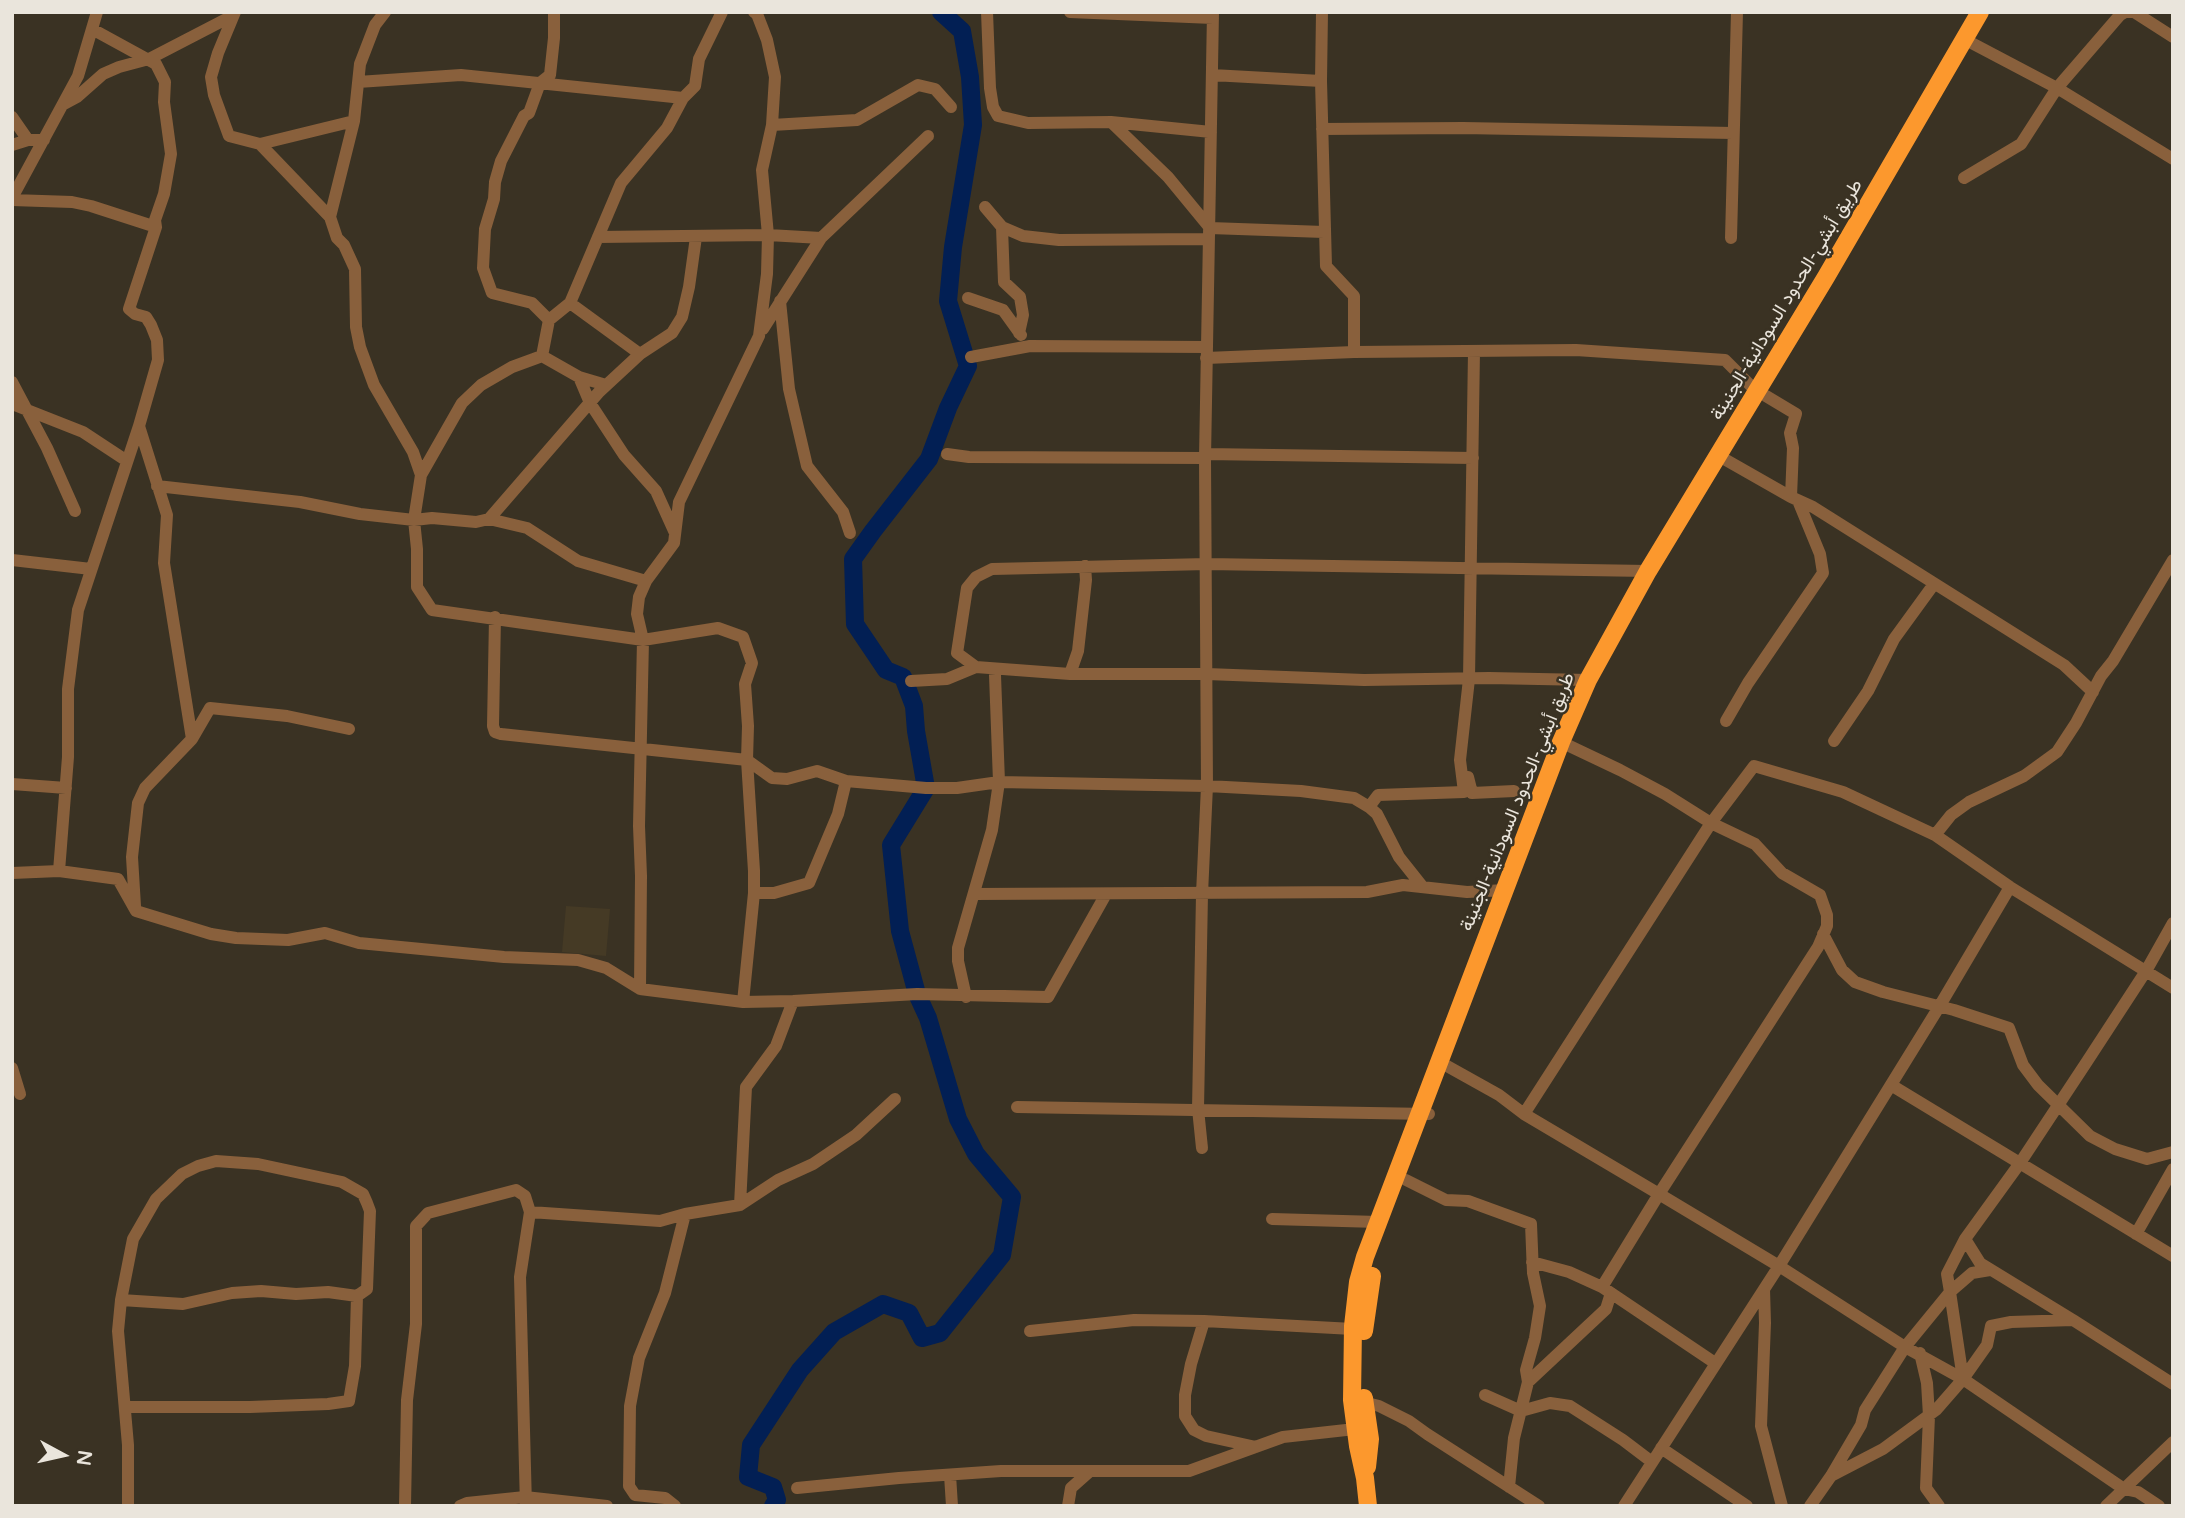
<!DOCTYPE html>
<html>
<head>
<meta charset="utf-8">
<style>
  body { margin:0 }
  #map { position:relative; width:2185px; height:1518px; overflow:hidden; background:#3a3223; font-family:"Varela Round",sans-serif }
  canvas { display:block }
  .frame { position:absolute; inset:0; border:14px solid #eae5dc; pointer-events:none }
  .north { position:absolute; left:28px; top:1420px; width:70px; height:70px; -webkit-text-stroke:5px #3a3223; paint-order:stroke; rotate:98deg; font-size:19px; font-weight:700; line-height:28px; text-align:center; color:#eae5dc }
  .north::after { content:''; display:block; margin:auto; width:24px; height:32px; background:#eae5dc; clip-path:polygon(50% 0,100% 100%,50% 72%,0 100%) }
</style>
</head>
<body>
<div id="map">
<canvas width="2185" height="1518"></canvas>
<div class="frame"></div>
<div class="north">N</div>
</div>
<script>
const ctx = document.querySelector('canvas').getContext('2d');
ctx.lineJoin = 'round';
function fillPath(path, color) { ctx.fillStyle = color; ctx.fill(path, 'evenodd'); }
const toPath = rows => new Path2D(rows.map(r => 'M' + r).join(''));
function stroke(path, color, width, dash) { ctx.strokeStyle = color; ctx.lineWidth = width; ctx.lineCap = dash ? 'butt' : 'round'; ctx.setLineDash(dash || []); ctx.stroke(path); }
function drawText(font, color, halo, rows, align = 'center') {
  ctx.font = font + ' "Varela Round",Vazirmatn,sans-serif'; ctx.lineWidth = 5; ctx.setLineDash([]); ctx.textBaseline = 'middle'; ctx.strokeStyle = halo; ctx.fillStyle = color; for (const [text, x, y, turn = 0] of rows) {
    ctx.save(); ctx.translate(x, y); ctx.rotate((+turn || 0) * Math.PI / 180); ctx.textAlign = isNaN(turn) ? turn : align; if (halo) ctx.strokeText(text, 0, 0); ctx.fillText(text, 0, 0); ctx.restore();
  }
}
fillPath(toPath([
  [566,906,610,909,606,956,562,952]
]), '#453a25');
stroke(toPath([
  [773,1506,777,1500,773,1487,748,1477,751,1445,800,1370,834,1332,883,1304,909,1313,922,1338,940,1333,1002,1255,1012,1197,976,1154,958,1119,928,1018,917,994,900,931,891,845,926,788,916,731,914,706,903,677,886,670,855,624,853,559,873,531,929,459,948,408,968,366,948,301,953,247,973,125,970,77,962,31,941,12]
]), '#021f54', 18);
stroke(toPath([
  [235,12,218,53,211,77,214,95,229,136,260,144,330,217,337,238,344,245,355,269,356,327,360,347,374,385,413,452,421,475],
  [722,12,699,59,695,86,683,98,667,128,621,183,570,303,549,320,542,356,512,367,481,385,462,403,421,475,414,520,417,549,417,587,432,610,643,640,718,628,743,637,752,663,745,684,748,726,747,760,754,871,754,893,743,1002],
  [987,12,990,88,993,107,998,116,1028,123,1111,122,1168,177,1210,228,1324,232],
  [1070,12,1213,18],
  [1322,12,1321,81,1326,266,1354,296,1354,352],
  [1964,39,2057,88,2173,159],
  [1212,75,1321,81],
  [358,82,461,75,683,98],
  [64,104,77,97,103,74,119,67,149,59,232,16],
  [12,117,28,140,44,140],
  [1111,122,1211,132],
  [772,125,857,120,918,85,935,89,951,107],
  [1322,129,1463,128,1733,133],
  [260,144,354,121],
  [12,145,28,140],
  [1964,178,2021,144,2057,88,2120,15,2125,12,2134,12,2173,37],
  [12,198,78,76,97,12],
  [12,200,72,202,91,206,156,227],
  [985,207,1002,227,1004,282,1020,297,1023,315,1019,333],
  [330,217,354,121,360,64,375,25,385,12],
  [1002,227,1023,236,1059,240,1208,239],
  [598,237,768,235,821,238,928,136],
  [1731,238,1737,12],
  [968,298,1003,310,1021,335],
  [780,301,789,389,807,466,843,512,850,533],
  [570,303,640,354],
  [549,320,532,303,492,293,483,268,485,229,494,199,495,182,501,161,524,116,529,113,540,83,550,75,554,38,554,12],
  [763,329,821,238],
  [542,356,579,377,606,385],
  [971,357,1030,346,1206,347],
  [1206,358,1354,352,1576,350,1725,360,1756,391],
  [579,377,590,403,624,455,656,491,675,533],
  [12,382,47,448,75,511],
  [1766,396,1796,414,1790,433,1793,448,1791,497,1813,507,2064,665,2093,692],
  [12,404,83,432,127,461],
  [947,454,969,457,1205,458],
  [1206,454,1473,458],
  [1726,460,1791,497],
  [157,486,300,502,360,514,414,520,432,518,476,522,489,519,527,528,578,561,646,581],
  [489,519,599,392,640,354,672,333,682,317,689,287,696,237],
  [12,560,91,569],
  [495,617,493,726,495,732,501,734,747,760,772,778,787,779,817,771,846,781,926,788,957,788,999,782,1207,786,1301,791,1354,798,1369,807,1377,814,1399,857,1422,886],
  [1070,674,1078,651,1086,580,1085,566],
  [1588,680,1489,678,1364,680,1207,674,1070,674,976,667,957,653,967,588,976,577,992,569,1207,564,1648,571],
  [911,681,947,679,976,667],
  [1726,721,1748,683,1823,573,1820,554,1799,503],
  [192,739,210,708,287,716,349,729],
  [1834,741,1868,691,1894,639,1934,584],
  [1561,742,1620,770,1665,794,1711,823,1755,844,1782,873,1820,895,1827,915,1827,926,1818,947,1659,1194,1779,1266,1905,1347,1963,1379,2124,1489,2138,1492,2159,1506],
  [1468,777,1472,793,1514,791],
  [12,784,66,788],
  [1369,807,1378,795,1464,792,1460,760,1469,679,1474,351],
  [1935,835,1951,815,1969,802,2024,776,2057,752,2076,723,2101,676,2113,661,2173,560],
  [59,871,68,757,68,689,78,610,139,426,158,360,157,340,151,325,146,317,135,314,129,309,156,227,155,220,164,194,171,154,164,102,165,82,156,64,92,29],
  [12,873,59,871,118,879,136,911,211,934,236,938,288,940,325,933,359,943,504,957,578,960,606,968,640,989,743,1002,793,1001,917,994,1048,997,1106,894],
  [754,893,774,893,809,883,838,814,846,781],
  [974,894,1367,892,1403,885,1467,892,1506,890],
  [135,906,132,857,138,803,145,788,192,739,164,563,167,515,139,426],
  [1823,934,1842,970,1855,982,1883,992,1954,1010,2009,1028,2023,1065,2038,1085,2090,1136,2115,1149,2147,1159,2173,1152],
  [640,989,641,876,639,826,643,640,637,614,639,597,646,581,674,543,679,502,759,336,767,274,768,235,762,170,772,125,775,77,767,40,757,14,754,12],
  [966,997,958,961,958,948,992,830,999,782,995,675],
  [1447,1066,1499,1095,1524,1114,1659,1194,1602,1287],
  [12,1068,20,1094],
  [1891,1085,2173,1256],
  [1017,1107,1429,1114],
  [1524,1114,1711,823,1754,766,1843,792,1935,835,2010,887,2173,988],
  [1202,1148,1198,1109,1202,894,1207,786,1205,458,1213,12],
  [1406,1180,1446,1200,1468,1201,1531,1224,1533,1273,1540,1306,1535,1338,1526,1370,1528,1382,1514,1438,1509,1487],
  [740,1205,746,1087,776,1046,793,1001],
  [1272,1219,1378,1222],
  [2136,1234,2173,1169],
  [1965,1239,1980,1263,2073,1320],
  [1532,1262,1569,1272,1602,1287,1715,1363],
  [1764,1289,1765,1323,1761,1426,1782,1506],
  [121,1300,183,1304,232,1293,261,1291,296,1294,328,1292,357,1296,367,1289,370,1211,367,1203,363,1194,342,1182,258,1164,216,1161,198,1166,182,1174,156,1199,133,1239,121,1300,118,1331,128,1445,128,1506],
  [1204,1321,1191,1364,1185,1395,1185,1416,1194,1430,1206,1436,1256,1447],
  [1030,1331,1134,1320,1204,1321,1353,1329],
  [1920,1353,1927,1383,1929,1416,1926,1488,1939,1506],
  [1963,1379,1950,1292,1972,1273,1990,1270],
  [1528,1382,1606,1309,1611,1293],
  [1485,1395,1521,1411,1550,1403,1570,1406,1623,1440,1652,1462],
  [1359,1401,1379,1406,1409,1421,1427,1434,1539,1506],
  [125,1407,250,1407,328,1404,349,1401,355,1366,357,1296],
  [1661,1448,1747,1506],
  [950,1475,952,1506],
  [1831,1476,1883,1449,1936,1410,1963,1379,1987,1345,1991,1326,2011,1322,2073,1320,2173,1384],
  [797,1488,899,1478,1001,1471,1189,1471,1283,1437,1355,1429],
  [405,1506,407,1400,416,1324,416,1226,428,1213,516,1190,525,1196,530,1212],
  [460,1506,467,1503,525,1497,607,1506],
  [526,1506,520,1277,530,1212,660,1221,685,1214,740,1205,778,1180,813,1164,856,1135,895,1099],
  [675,1506,665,1498,635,1495,629,1486,630,1406,639,1358,665,1293,685,1214],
  [1068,1506,1071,1488,1089,1472],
  [1624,1506,1779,1266,1939,1007,2010,887],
  [1810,1506,1831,1476,1861,1425,1865,1410,1905,1347,1950,1292,1947,1274,1965,1239,2020,1163,2086,1063,2146,971,2173,923],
  [2106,1506,2173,1442]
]), '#89603c', 12);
stroke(toPath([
  [1364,1331,1372,1276],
  [1364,1398,1370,1439,1367,1467],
  [1368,1506,1365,1478,1358,1446,1352,1400,1353,1326,1358,1282,1365,1257,1561,742,1588,680,1648,571,1826,277,1980,12]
]), '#fc982d', 18);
drawText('19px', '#eae5dc', '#3a3223', [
  ["طريق أبشي-الحدود السودانية-الجنينة",1787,300,-59],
  ["طريق أبشي-الحدود السودانية-الجنينة",1518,802,-68]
]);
</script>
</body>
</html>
